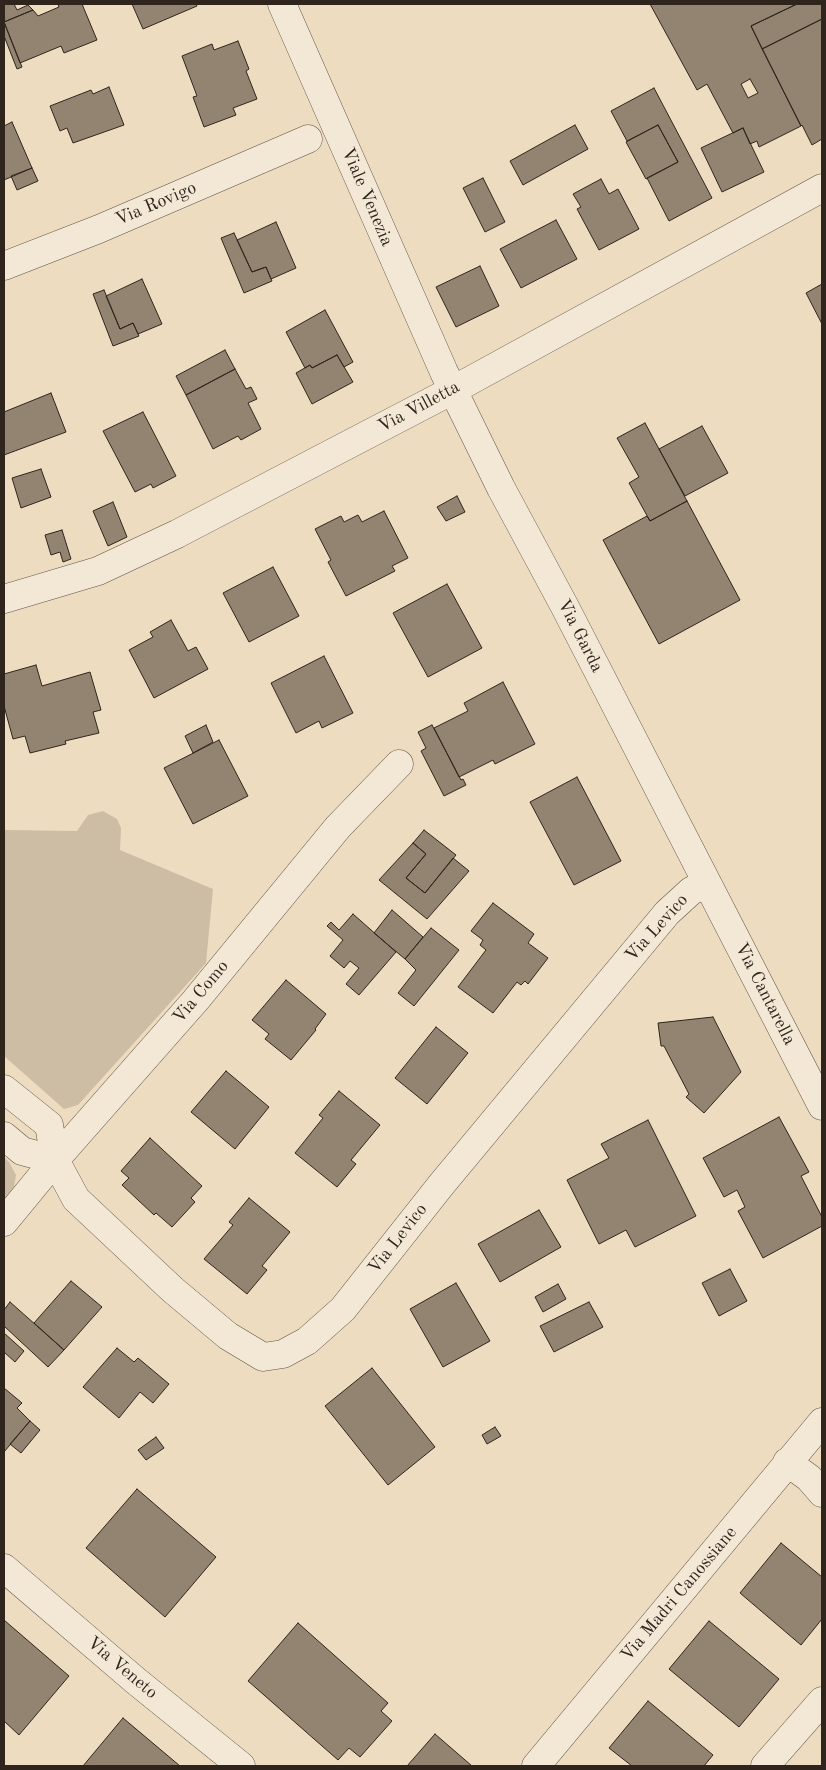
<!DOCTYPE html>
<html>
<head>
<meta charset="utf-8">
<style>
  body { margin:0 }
  #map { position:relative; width:826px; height:1770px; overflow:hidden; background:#eddcc0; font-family:"Old Standard TT",serif }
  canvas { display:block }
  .frame { position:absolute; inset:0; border:5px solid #2f251c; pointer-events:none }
</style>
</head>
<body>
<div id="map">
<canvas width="826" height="1770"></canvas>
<div class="frame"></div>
</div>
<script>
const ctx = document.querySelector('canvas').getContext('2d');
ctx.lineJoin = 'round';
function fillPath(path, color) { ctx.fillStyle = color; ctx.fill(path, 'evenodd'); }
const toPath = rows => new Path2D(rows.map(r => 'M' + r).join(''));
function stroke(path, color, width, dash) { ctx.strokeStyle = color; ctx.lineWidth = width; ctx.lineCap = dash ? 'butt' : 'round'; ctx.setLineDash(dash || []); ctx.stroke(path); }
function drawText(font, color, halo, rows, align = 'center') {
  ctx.font = font + ' "Old Standard TT",serif'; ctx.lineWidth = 4.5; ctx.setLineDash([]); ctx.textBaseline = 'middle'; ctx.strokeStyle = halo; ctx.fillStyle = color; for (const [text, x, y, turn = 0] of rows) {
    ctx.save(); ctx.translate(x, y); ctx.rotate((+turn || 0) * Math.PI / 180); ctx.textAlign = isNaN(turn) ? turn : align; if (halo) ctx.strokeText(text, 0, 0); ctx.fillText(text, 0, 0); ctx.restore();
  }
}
fillPath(toPath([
  [103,811,117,819,121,828,120,850,213,889,206,963,78,1105,64,1109,4,1056,4,830,77,831,88,815],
  [4,1157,9,1162,16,1175,14,1187,4,1199]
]), '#cdbda4');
const building = toPath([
  [4,4,14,4,17,10,28,5,33,10,4,22,22,67,17,69,4,36,4,4],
  [58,4,82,4,97,40,64,53,61,46,20,63,4,22,33,10,38,16,59,7,58,4],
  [132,4,196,4,197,6,143,29,132,4],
  [650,4,797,4,751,26,801,126,759,147,757,141,750,144,743,128,733,133,707,84,697,90,650,4],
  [750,79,758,93,748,98,741,84,750,79],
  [797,4,822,4,822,19,762,49,751,26,797,4],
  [822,19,822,139,812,145,802,125,801,126,762,49,822,19],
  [238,41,249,69,246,71,257,99,233,108,236,115,204,127,193,97,197,96,182,56,212,44,214,50,238,41],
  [109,87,124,125,73,143,67,128,60,131,50,106,91,90,93,94,109,87],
  [654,88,712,198,669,221,647,178,678,162,658,125,627,141,611,111,654,88],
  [12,122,32,168,4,180,4,126,12,122],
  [575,125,588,149,523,185,510,161,575,125],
  [658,125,678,162,646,179,626,142,658,125],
  [743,128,764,172,722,192,701,148,743,128],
  [32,168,38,181,17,190,11,176,32,168],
  [483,178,505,222,485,232,463,188,483,178],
  [601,179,609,194,618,189,639,229,599,250,577,209,581,207,573,194,601,179],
  [556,220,577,259,521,288,500,249,556,220],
  [276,222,296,268,271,279,266,267,252,272,237,240,276,222],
  [234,233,252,272,266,267,272,281,244,293,221,238,234,233],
  [480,266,499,306,456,327,436,287,480,266],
  [142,279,162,324,138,334,133,323,120,329,106,296,142,279],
  [822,284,822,324,806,293,822,284],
  [104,290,120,329,133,323,139,336,113,346,93,294,104,290],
  [325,310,353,362,344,367,337,355,312,368,310,365,305,368,286,332,325,310],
  [225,350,235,369,186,395,176,376,225,350],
  [337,355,353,382,312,404,296,373,310,365,312,368,337,355],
  [235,369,246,389,251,387,257,399,248,403,261,429,241,440,238,436,213,449,186,395,235,369],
  [51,393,66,432,4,455,4,412,51,393],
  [143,412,176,476,153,488,151,484,135,492,103,431,143,412],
  [645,423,687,501,650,521,629,483,639,477,617,438,645,423],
  [702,426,728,473,685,496,659,449,702,426],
  [41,469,51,497,21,508,12,478,41,469],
  [457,496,465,512,446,521,437,507,457,496],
  [687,501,740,600,659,644,603,540,647,516,650,521,687,501],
  [113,502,127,537,108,546,93,511,113,502],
  [384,511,408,558,392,566,395,571,346,596,328,562,331,560,315,529,341,516,344,522,358,515,362,522,384,511],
  [62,530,71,559,63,562,60,552,51,555,45,535,62,530],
  [273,567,299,616,249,642,223,593,273,567],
  [447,584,482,648,428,677,393,613,447,584],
  [171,620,188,651,196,647,208,669,154,698,129,650,153,637,150,632,171,620],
  [324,656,353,713,322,728,319,721,296,733,271,683,324,656],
  [36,665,42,686,90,672,101,710,93,712,99,733,65,741,66,744,30,753,25,736,13,739,4,706,4,674,36,665],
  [503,682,535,744,495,764,493,760,459,777,434,728,468,711,464,703,503,682],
  [206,725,213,742,193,753,185,736,206,725],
  [432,725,461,780,463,779,466,785,444,796,421,751,426,748,418,732,432,725],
  [219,740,248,796,193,824,164,768,219,740],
  [577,777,621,861,574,885,530,802,577,777],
  [424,830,456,855,425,893,406,878,426,854,413,843,424,830],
  [413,843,426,854,406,878,425,893,453,858,469,871,427,919,379,880,413,843],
  [493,903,534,934,528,943,548,958,528,984,525,981,521,985,517,982,493,1013,458,987,486,950,480,945,483,940,471,931,493,903],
  [392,910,423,937,405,959,374,933,392,910],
  [353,914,396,952,359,995,346,984,359,968,350,961,344,968,330,956,343,940,327,926,331,922,339,930,353,914],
  [431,928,459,950,414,1006,398,993,416,970,405,959,431,928],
  [286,980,326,1014,315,1029,316,1030,291,1060,265,1039,269,1034,252,1020,286,980],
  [713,1017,741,1072,704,1113,686,1097,689,1094,664,1046,661,1046,658,1023,713,1017],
  [436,1027,468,1053,427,1104,395,1078,436,1027],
  [226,1071,269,1107,235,1149,191,1112,226,1071],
  [339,1091,380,1125,351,1160,356,1164,337,1187,295,1153,323,1118,319,1115,339,1091],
  [779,1117,809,1172,801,1176,822,1217,822,1226,763,1258,738,1211,745,1207,737,1190,724,1197,703,1158,779,1117],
  [648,1120,696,1216,635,1247,626,1230,599,1244,567,1180,609,1158,601,1144,648,1120],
  [150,1138,202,1186,191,1198,195,1202,172,1227,156,1213,154,1215,122,1185,129,1178,121,1171,150,1138],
  [249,1198,290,1232,262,1266,267,1270,247,1294,204,1259,233,1225,229,1222,249,1198],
  [539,1210,561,1247,500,1282,478,1244,539,1210],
  [730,1269,747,1301,719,1316,702,1283,730,1269],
  [71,1281,102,1307,64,1350,34,1323,71,1281],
  [456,1283,490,1341,443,1367,410,1309,456,1283],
  [558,1284,566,1299,543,1312,535,1297,558,1284],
  [10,1302,64,1350,48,1367,4,1326,4,1310,10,1302],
  [589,1302,603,1327,554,1352,540,1326,589,1302],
  [4,1333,24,1351,15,1362,4,1352,4,1333],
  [117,1348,134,1362,138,1358,169,1384,153,1403,140,1392,119,1418,83,1387,117,1348],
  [372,1368,435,1447,388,1485,325,1406,372,1368],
  [4,1388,22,1403,17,1408,30,1421,4,1452,4,1388],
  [30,1421,40,1430,21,1453,10,1444,30,1421],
  [495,1427,501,1436,487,1444,482,1435,495,1427],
  [156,1437,164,1448,146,1460,138,1450,156,1437],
  [137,1489,216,1557,165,1617,86,1548,137,1489],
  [781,1543,822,1577,822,1619,801,1645,740,1593,781,1543],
  [4,1620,69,1676,19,1735,4,1721,4,1620],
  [709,1621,779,1679,739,1727,669,1669,709,1621],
  [298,1623,388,1703,381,1711,392,1721,360,1757,349,1748,338,1760,248,1681,298,1623],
  [648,1701,713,1755,704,1766,632,1766,609,1748,648,1701],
  [123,1718,180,1766,83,1766,123,1718],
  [435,1734,472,1766,407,1766,435,1734]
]);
fillPath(building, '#928471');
stroke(building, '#2f251c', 1);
const minor = toPath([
  [282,4,444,372,501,488,565,607,822,1106],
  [4,266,99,229,308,139],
  [4,599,98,571,177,534,453,390,822,188],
  [4,1089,49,1125,55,1160,76,1199,173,1290,228,1336,263,1357,283,1354,307,1341,343,1309,441,1185,667,913,691,891,707,883],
  [4,1136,22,1151,55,1160],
  [4,1222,55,1160,195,1001,338,827,399,764],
  [787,1462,809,1478,822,1493],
  [4,1568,136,1681,241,1766],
  [536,1766,822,1422],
  [765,1766,822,1701]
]);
stroke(minor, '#5e5345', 29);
stroke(minor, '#f3e8d6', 28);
drawText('18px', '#2f251c', '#f3e8d6', [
  ["Viale Venezia",367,197,67],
  ["Via Rovigo",156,204,-23],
  ["Via Villetta",419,407,-28],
  ["Via Garda",580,636,63],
  ["Via Levico",657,928,-48],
  ["Via Como",201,992,-50],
  ["Via Cantarella",765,994,63],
  ["Via Levico",398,1239,-52],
  ["Via Madri Canossiane",679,1594,-50],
  ["Via Veneto",122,1668,40]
]);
</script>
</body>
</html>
